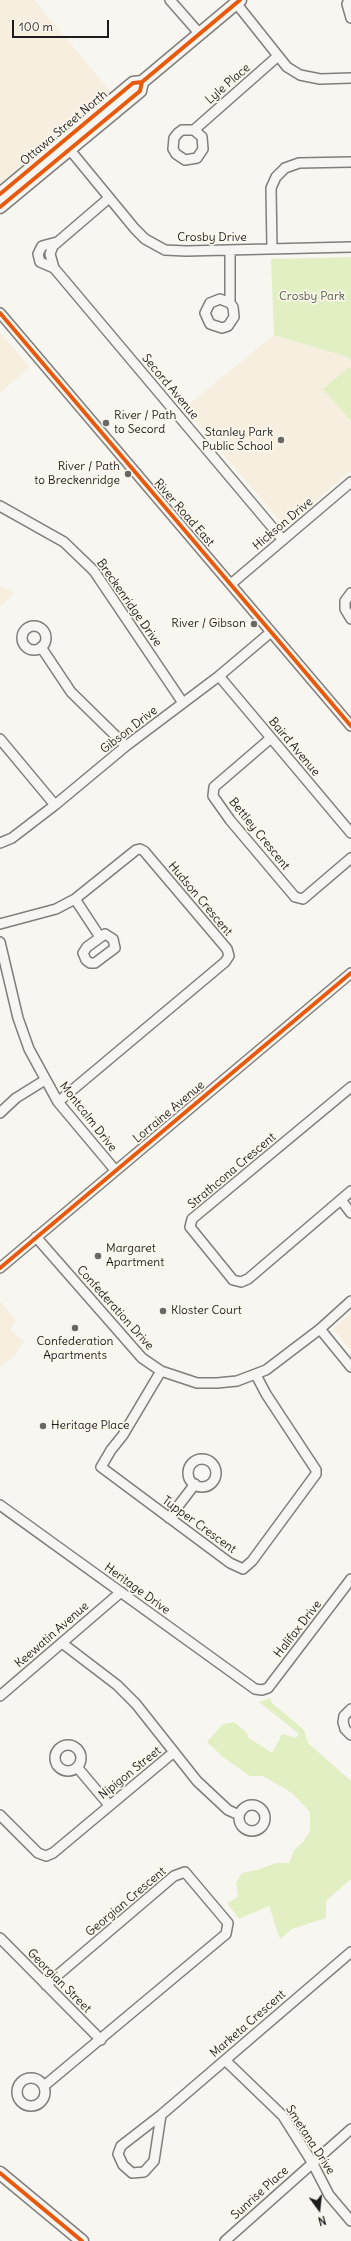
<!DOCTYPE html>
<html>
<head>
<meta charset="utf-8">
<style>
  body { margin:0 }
  #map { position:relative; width:351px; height:2241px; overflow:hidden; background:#f8f6f0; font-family:Delius,sans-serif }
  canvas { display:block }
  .north { position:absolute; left:299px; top:2189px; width:40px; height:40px; -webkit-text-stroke:3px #fbf7ec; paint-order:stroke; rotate:165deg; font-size:11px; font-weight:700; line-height:16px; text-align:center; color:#1c1c1c }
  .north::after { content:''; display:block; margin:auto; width:14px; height:18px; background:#1c1c1c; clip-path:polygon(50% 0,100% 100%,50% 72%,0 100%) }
  .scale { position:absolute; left:12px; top:20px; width:97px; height:18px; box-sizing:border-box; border:2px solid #1c1c1c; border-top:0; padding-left:5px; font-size:12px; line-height:14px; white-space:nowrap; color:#1c1c1c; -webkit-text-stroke:3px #fbf7ec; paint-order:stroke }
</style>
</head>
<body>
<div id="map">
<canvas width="351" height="2241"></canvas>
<div class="north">N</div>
<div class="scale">100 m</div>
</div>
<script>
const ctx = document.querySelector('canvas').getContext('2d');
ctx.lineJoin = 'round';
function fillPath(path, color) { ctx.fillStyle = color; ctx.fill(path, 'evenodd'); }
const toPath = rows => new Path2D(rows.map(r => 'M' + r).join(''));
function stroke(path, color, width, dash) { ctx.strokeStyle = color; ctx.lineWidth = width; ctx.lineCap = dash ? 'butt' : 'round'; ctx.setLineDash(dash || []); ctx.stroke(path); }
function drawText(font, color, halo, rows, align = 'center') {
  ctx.font = font + ' Delius,sans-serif'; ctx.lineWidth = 3.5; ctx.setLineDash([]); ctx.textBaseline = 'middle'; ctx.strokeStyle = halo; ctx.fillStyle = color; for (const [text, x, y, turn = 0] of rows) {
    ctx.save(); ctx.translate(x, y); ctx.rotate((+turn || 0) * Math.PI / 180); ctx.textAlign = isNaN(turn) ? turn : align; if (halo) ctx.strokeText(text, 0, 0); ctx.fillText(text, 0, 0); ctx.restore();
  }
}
fillPath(toPath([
  [0,0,34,0,111,92,0,184],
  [0,332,30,367,0,393],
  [274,335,348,357,351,361,351,471,285,527,184,408],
  [0,586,15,593,0,607],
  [0,1301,16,1320,10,1330,24,1341,16,1354,0,1367],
  [351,1313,351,1351,333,1329]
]), '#f6efe0');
fillPath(toPath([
  [351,257,351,361,348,357,274,335,271,259],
  [349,367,351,369,351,421,323,389],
  [270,1698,272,1703,304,1730,308,1743,351,1781,351,1879,326,1901,326,1918,292,1929,280,1939,269,1906,239,1919,227,1903,238,1897,236,1883,242,1873,257,1870,276,1863,289,1863,294,1850,304,1841,310,1831,310,1812,292,1793,263,1776,250,1776,223,1757,207,1742,223,1724,234,1722,246,1732,249,1738,272,1753,282,1734,296,1738,299,1734,259,1702]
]), '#e1efc3');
const minor = toPath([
  [170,0,199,33],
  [349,0,347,4,351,18],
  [236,3,287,67,300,75,320,79,351,78],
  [194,130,202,137,203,149,197,158,185,160,176,154,173,149,174,138,178,133,182,130,194,130,278,56],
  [70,150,135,229,145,239,165,250,186,251,351,247],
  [109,198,53,246,50,254,54,268,283,540],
  [272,249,271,188,276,177,285,168,299,163,351,162],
  [230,250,230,303,233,307,234,317,228,326,222,328,210,324,205,313,210,303,220,299,230,303],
  [54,268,40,262,38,254,42,246,57,242],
  [0,313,351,726],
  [0,506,64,542,94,571,183,703],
  [231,584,351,482],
  [351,593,345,601,345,609,351,619],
  '22 638a12 12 0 1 1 24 0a12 12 0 1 1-24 0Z',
  [41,647,71,692,126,746],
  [219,676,351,833],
  [271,738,214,787,213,796,230,820,295,897,303,899,351,858],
  [0,739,55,805],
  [0,843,12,838,55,805,126,746,219,676,271,632],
  [75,899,100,937],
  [0,924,56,909,75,899,136,850,140,849,144,851,227,949,229,956,225,962,58,1102],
  [105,934,113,939,115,948,95,963,90,963,86,960,83,953,87,947,105,934],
  [0,942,18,1018,29,1049,58,1102,115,1170],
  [351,1087,192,1219,190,1227,233,1280,241,1282,248,1279,351,1191],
  [0,1113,16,1098,45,1080],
  [341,1200,351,1213],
  [36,1237,142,1358,161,1371,197,1383,217,1383,237,1381,266,1370,320,1329,351,1301],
  [0,1268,351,973],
  [320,1329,351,1367],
  [161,1371,123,1435,111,1450,101,1467,230,1563,243,1569,252,1561,316,1474,316,1470,266,1394,256,1375],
  '188 1473a14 14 0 1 1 28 0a14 14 0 1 1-28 0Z',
  [0,1505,255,1689,262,1690,268,1688,351,1579],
  [169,1518,195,1484],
  [0,1696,121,1592],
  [351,1709,344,1716,343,1722,345,1729,351,1735],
  '55 1758a13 13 0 1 1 26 0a13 13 0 1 1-26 0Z',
  [174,1752,197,1781,228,1810,239,1815],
  [77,1767,109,1805],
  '239 1818a13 13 0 1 1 26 0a13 13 0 1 1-26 0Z',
  [0,1815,38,1853,46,1856,53,1853,174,1752,136,1704,117,1685,62,1643],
  [0,1938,101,2040],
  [225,2060,283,2116,312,2162,329,2195,351,2221],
  '17 2092a14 14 0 1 1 28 0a14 14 0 1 1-28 0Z',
  [44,2086,226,1934,228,1923,185,1872,174,1876,46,1985],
  [161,2115,154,2161,144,2172,132,2173,123,2165,118,2154,121,2146,161,2115,351,1952],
  [225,2241,351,2129]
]);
const major = toPath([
  [0,194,133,83,142,82],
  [0,207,140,91,142,82,240,0],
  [0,2173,82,2241]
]);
stroke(minor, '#7f7e7b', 12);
stroke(major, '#7f7e7b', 15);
stroke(minor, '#f6f5f1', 9);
stroke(major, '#f6f5f1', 12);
stroke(toPath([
  [0,194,133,83,142,82],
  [0,207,140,91,142,82,240,0],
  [0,313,351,726],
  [0,1268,351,973],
  [0,2173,82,2241]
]), '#e8590c', 4);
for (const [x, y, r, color] of [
  [106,423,4,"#696866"],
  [281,440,4,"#696866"],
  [128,474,4,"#696866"],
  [254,624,4,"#696866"],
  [98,1256,4,"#696866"],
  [163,1311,4,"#696866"],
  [75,1328,4,"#696866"],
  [43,1426,4,"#696866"]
]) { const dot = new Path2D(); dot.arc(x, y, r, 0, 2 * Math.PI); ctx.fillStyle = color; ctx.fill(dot); stroke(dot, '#fbf7ec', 1.5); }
drawText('12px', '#1c1c1c', '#fbf7ec', [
  ["Lyle Place",228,84,-41],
  ["Ottawa Street North",64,128,-40],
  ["Crosby Drive",212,238],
  ["Secord Avenue",170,387,50],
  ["River Road East",184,513,49],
  ["Hickson Drive",283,524,-40],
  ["Breckenridge Drive",129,603,55],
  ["Gibson Drive",129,730,-38],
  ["Baird Avenue",294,747,50],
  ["Bettley Crescent",259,834,51],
  ["Hudson Crescent",200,899,50],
  ["Lorraine Avenue",169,1112,-40],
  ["Montcalm Drive",88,1117,52],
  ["Strathcona Crescent",232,1171,-40],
  ["Confederation Drive",115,1308,48],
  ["Tupper Crescent",199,1525,36],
  ["Heritage Drive",137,1589,36],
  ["Halifax Drive",298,1629,-52],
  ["Keewatin Avenue",52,1635,-41],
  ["Nipigon Street",130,1773,-39],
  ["Georgian Crescent",126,1902,-40],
  ["Georgian Street",59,1981,45],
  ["Marketa Crescent",248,2024,-41],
  ["Smetana Drive",310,2140,57],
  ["Sunrise Place",260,2193,-42]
]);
drawText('12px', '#515a43', '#fbf7ec', [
  ["Crosby Park",312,297]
]);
drawText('12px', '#1c1c1c', '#fbf7ec', [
  ["River / Path",114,416],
  ["to Secord",114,430],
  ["Stanley Park",273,433,"right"],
  ["Public School",273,447,"right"],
  ["River / Path",120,467,"right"],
  ["to Breckenridge",120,481,"right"],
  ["River / Gibson",246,624,"right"],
  ["Margaret",106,1249],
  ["Apartment",106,1263],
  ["Kloster Court",171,1311],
  ["Confederation",75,1342,"center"],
  ["Apartments",75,1356,"center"],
  ["Heritage Place",51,1426]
], 'left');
</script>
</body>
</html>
